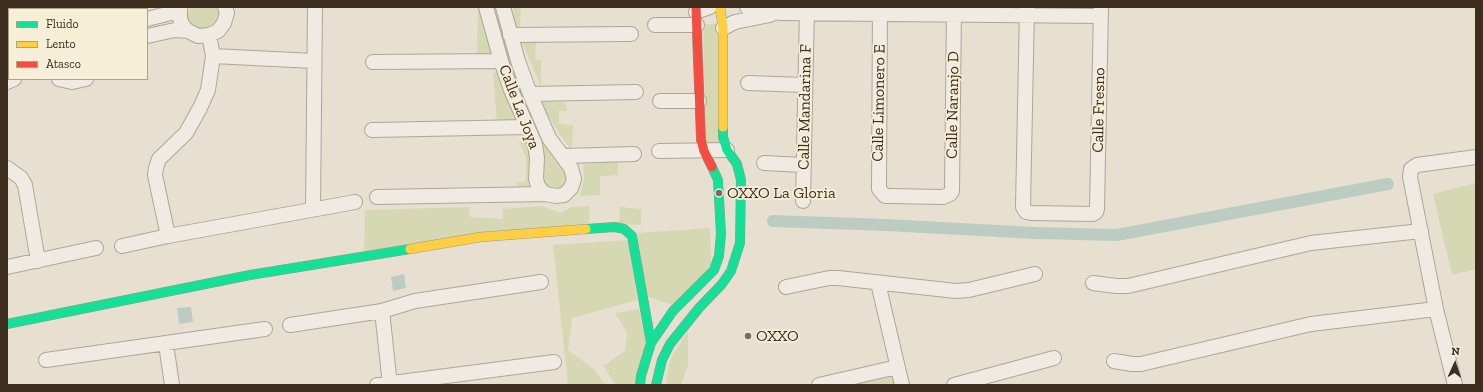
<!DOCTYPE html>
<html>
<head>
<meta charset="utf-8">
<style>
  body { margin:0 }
  #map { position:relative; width:1483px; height:392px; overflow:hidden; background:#e7e0d1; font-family:"Zilla Slab",serif }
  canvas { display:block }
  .frame { position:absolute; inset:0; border:8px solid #3d2e20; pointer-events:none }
  .legend { position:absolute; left:8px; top:8px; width:140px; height:72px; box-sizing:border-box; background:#f7eed8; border:1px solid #ada18e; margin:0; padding:5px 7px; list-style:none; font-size:12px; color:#3d2e20 }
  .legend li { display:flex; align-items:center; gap:8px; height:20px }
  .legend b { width:20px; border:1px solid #ada18e }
  .north { position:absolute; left:1435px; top:344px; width:40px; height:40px; -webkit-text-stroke:3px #f7eed8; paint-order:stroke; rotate:3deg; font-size:11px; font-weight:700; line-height:16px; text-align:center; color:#3d2e20 }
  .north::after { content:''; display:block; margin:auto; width:14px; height:18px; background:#3d2e20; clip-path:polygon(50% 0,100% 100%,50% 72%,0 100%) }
</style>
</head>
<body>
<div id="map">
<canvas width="1483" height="392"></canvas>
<div class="frame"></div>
<ul class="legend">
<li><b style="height:5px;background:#16e098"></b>Fluido</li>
<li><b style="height:5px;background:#ffcf43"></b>Lento</li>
<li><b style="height:5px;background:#f24e42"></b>Atasco</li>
</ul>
<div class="north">N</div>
</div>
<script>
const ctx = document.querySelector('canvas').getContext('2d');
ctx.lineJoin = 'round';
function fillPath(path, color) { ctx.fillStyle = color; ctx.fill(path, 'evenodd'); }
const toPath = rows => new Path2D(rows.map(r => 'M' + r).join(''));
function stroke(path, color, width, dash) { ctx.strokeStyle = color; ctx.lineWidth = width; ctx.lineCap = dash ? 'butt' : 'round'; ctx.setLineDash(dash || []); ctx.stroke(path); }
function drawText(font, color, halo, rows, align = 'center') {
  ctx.font = font + ' "Zilla Slab",serif'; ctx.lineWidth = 3.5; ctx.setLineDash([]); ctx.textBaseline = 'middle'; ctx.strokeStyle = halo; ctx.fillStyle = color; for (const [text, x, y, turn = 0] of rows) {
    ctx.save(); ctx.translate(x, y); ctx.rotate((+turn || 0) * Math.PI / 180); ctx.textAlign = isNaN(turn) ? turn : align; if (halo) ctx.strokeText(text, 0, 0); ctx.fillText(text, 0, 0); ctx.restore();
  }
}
fillPath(toPath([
  [190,7,222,7,220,22,209,31,195,29,187,19],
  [478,7,484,7,495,56,477,57],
  [513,7,521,7,520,26,516,27],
  [499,16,565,166,569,187,548,191,541,182,544,151,518,93,493,18],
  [703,24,718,24,721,146,706,147],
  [522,42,536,42,535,59,541,60,541,87],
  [502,72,524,124,497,123,493,73],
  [538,101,566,103,567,111,559,111,559,124,573,125,572,152],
  [519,142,529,142,532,168,532,192,517,192,517,183,526,181,526,157],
  [618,162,618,175,600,176,600,195,580,196,584,178,583,164],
  [1476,183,1476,269,1452,275,1433,194],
  [542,206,561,213,572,207,590,206,589,223,364,251,365,210,469,207,470,217,503,219,503,209],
  [620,207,641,209,641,225,619,224],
  [710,228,711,265,672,305,646,296,637,233],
  [629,240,637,300,572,318,568,350,595,370,605,385,568,385,553,245],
  [639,309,646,343,639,385,616,385,603,366,625,351,627,333,615,313],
  [688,331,688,365,681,385,666,385,670,360],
  [892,372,896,385,836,385]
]), '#d6d7b3');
fillPath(toPath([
  [404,274,406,288,393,291,391,277],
  [191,307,193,322,179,324,177,308]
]), '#bcccc2');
stroke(toPath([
  [773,221,886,225,1035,233,1117,235,1388,184]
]), '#bcccc2', 12);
const street = toPath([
  [54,7,54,9],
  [180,7,180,19,183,26,188,31,198,36,209,35,218,31,224,23,227,13,225,7],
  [486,7,501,61,511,90,535,144,537,158,536,179,538,186,545,194,556,196,564,195,571,188,574,179,571,168,549,138,530,94,518,61,503,7],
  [747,7,780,13,1101,16],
  [880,7,879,189,885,196,890,196,943,197,950,194,952,191,954,7],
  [1027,7,1023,207,1026,212,1031,213,1093,214,1096,212,1097,209,1101,7],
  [67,9,79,9],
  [696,12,710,7],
  [147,19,179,11],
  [655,25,697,25],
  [723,28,735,22,770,15],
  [510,35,631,34],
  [147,36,175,30,188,31],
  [213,56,314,61],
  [373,62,501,61],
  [7,67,9,66],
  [59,79,72,82,86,79],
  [7,82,14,79],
  [748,83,805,85],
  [530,94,636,92],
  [660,101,699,101],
  [372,130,527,127],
  [659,151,727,150],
  [563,156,634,154],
  [764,163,803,165],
  [7,168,21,178,25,185,38,261],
  [377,197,545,194],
  [803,201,807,7],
  [313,209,315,7],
  [168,236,155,175,156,168,159,159,186,133,200,108,208,90,213,56,209,35],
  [122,246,168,236,355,202],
  [7,267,96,248],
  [878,283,902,385],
  [1093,283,1116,286,1128,286,1311,243,1421,231],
  [786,287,829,278,838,278,956,291,969,290,1035,274],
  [382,311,390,385],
  [290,325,382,311,415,301,541,282],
  [166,344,172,385],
  [46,360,265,329],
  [1114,361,1132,364,1141,364,1311,324,1436,309],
  [377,385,554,362],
  [819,385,897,367],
  [954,385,1054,358],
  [1455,385,1436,309,1410,177,1411,169,1417,165,1476,157]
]);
const fast = toPath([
  [586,229,615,227,624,229,632,236,651,343],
  [7,324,250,275,410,249],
  [640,385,641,376,651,343,673,311,714,270,719,256,721,234,718,180,712,167],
  [656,385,662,360,670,344,699,308,722,284,731,271,740,243,741,180,737,164,727,150,723,137,723,127]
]);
const slow = toPath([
  [720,7,723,28,723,127],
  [410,249,481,237,586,229]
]);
const jam = toPath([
  [696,7,701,140,704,151,712,167]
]);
stroke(street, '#ada599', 16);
stroke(fast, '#9c958a', 10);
stroke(slow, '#9c958a', 10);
stroke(jam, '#9c958a', 10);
stroke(street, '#efebe3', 14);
stroke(fast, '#16e098', 9);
stroke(slow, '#ffcf43', 9);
stroke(jam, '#f24e42', 9);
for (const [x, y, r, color] of [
  [719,193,4,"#786c5e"],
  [748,336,4,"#786c5e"]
]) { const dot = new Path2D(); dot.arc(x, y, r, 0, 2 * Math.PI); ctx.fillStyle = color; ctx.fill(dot); stroke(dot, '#f7eed8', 1.5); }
drawText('16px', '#3d2e20', '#f7eed8', [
  ["Calle Limonero E",879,103,-89],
  ["Calle Naranjo D",953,105,-89],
  ["Calle La Joya",519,107,69],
  ["Calle Mandarina F",805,107,-89],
  ["Calle Fresno",1099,110,-89]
]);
drawText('16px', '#3d2e20', '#f7eed8', [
  ["OXXO La Gloria",727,193],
  ["OXXO",756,336]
], 'left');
</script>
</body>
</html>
